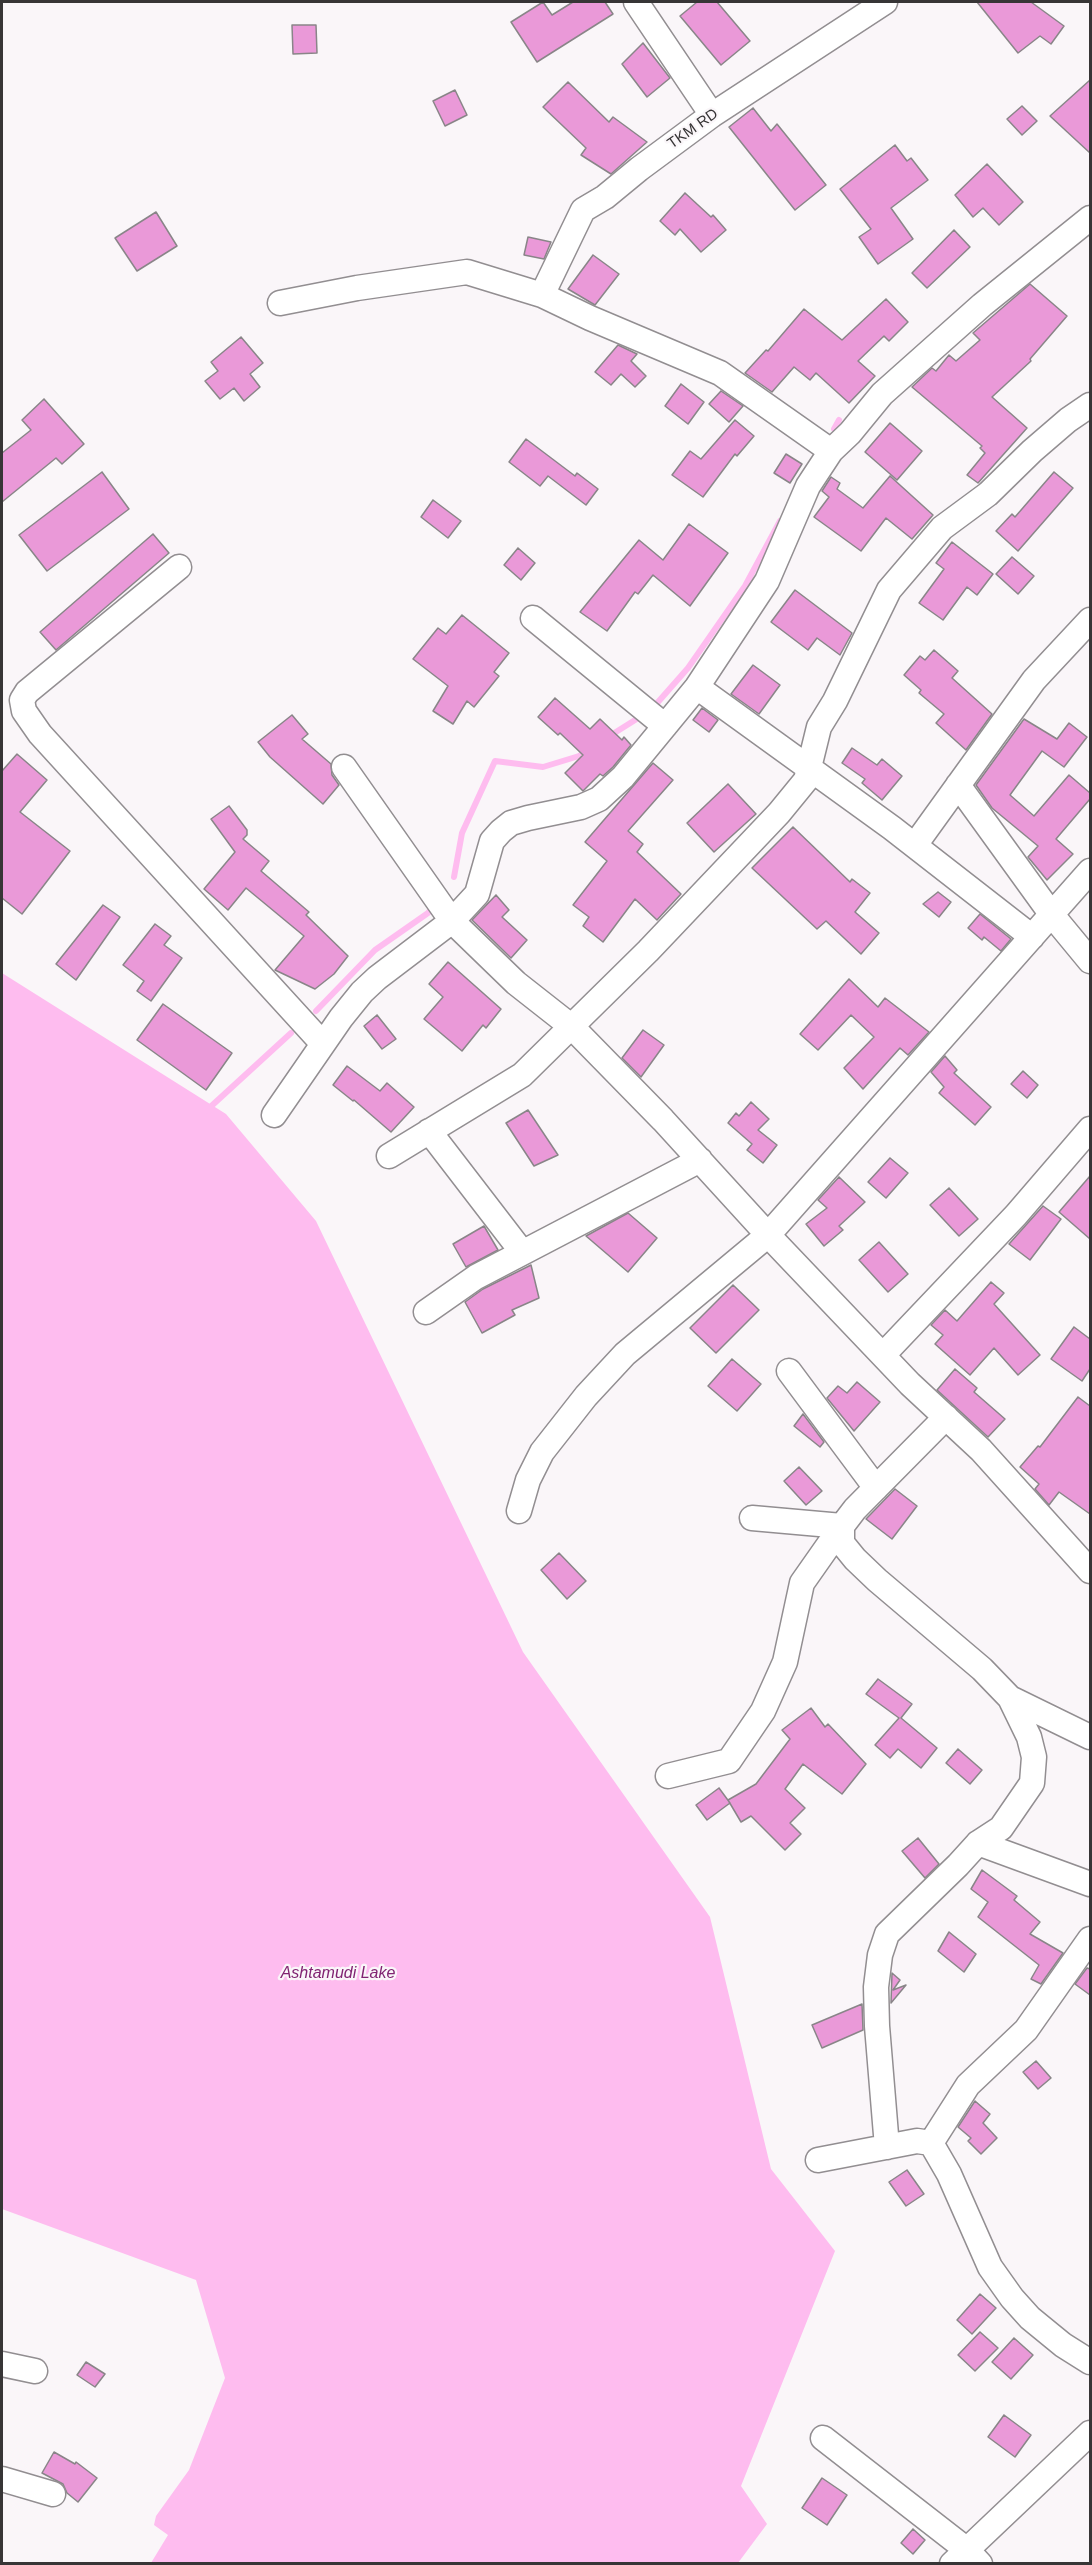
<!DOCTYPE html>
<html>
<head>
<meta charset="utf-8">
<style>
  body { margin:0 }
  #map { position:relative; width:1092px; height:2565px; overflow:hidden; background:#faf6f9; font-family:Arial,sans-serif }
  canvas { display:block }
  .frame { position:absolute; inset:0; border:3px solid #373536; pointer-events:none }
</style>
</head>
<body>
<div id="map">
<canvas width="1092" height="2565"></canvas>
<div class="frame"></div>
</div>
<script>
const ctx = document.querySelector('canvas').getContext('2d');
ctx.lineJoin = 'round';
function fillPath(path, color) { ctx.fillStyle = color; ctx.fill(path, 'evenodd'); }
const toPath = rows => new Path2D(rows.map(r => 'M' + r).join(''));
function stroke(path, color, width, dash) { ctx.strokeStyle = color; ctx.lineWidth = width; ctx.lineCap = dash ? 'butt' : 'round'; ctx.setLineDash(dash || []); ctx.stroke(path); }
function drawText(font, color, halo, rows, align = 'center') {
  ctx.font = font + ' Arial,sans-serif'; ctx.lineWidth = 4.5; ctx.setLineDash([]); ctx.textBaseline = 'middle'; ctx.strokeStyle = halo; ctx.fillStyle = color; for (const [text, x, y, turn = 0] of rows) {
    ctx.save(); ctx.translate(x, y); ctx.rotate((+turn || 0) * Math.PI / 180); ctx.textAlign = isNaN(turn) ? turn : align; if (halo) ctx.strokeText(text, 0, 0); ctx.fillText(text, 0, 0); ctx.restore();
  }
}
fillPath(toPath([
  [2,973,226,1114,316,1221,523,1652,710,1917,771,2169,835,2251,741,2486,767,2524,738,2563,151,2563,168,2535,154,2525,156,2516,189,2470,225,2378,196,2280,2,2209]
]), '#febcef');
stroke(toPath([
  [834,429,839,420],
  [651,710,688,668,745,586,780,521],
  [608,737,643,715],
  [454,877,462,833,495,761,543,767,579,756,587,751],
  [316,1011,375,950,428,913,434,905],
  [207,1110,291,1033]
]), '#febcef', 6);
const building = toPath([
  [543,2,552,15,573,2,605,2,613,14,537,62,511,22,543,2],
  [697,2,717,2,750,41,721,65,680,16,697,2],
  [977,2,1031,2,1064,26,1051,44,1040,36,1018,53,977,2],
  [292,25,316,25,317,53,293,54,292,25],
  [643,43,670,78,647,97,622,64,643,43],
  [1090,80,1090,153,1050,116,1090,80],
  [568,82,609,122,613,117,647,142,611,174,581,155,586,148,543,107,568,82],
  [455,90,467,115,445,126,433,101,455,90],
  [1022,106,1037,121,1022,135,1007,119,1022,106],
  [753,108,771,131,777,124,826,185,795,210,729,127,753,108],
  [895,145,907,161,911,158,928,180,891,208,913,239,878,264,859,237,871,229,840,189,895,145],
  [987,164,1023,202,999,225,983,208,973,217,955,195,987,164],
  [685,193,711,217,713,215,726,230,701,252,680,229,675,235,660,221,685,193],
  [156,212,177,246,137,271,115,238,156,212],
  [954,230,970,247,927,288,912,273,954,230],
  [528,237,551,242,544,259,524,255,528,237],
  [593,255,619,274,595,305,568,289,593,255],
  [1030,284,1067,316,1030,359,1031,361,992,397,1027,428,978,483,967,475,985,453,980,448,982,446,912,387,932,368,936,371,949,355,956,361,980,340,973,333,1030,284],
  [886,299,908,322,889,341,884,336,858,361,875,376,849,403,816,373,810,380,794,367,772,392,745,373,766,350,768,351,804,309,842,340,886,299],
  [241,337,263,363,250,374,260,387,244,401,234,388,220,399,205,381,218,371,211,362,241,337],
  [618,345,637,354,631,361,646,376,635,387,621,374,611,385,595,372,618,345],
  [681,384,704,402,688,424,665,406,681,384],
  [721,391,743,406,729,422,709,404,721,391],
  [44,399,84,444,62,464,56,458,2,502,2,453,31,430,22,420,44,399],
  [735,420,754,436,737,456,735,454,703,497,672,475,690,451,701,459,735,420],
  [890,423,922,451,897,480,865,452,890,423],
  [526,439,575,476,577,473,598,489,586,505,548,476,540,486,509,462,526,439],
  [786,454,802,464,790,483,774,473,786,454],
  [102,472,129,509,47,571,19,535,102,472],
  [1054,472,1073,488,1018,551,996,531,1012,514,1015,517,1054,472],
  [890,476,933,515,912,539,886,518,861,551,814,517,829,497,822,491,831,477,840,483,837,489,863,508,890,476],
  [433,500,461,521,448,538,421,517,433,500],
  [689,524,728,553,690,606,653,575,638,594,635,592,607,631,580,612,639,540,663,560,689,524],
  [153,534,169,553,56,650,40,632,153,534],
  [952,542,993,574,977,595,967,587,943,620,919,603,944,569,936,563,952,542],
  [518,548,535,563,521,580,504,565,518,548],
  [1012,557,1034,576,1018,594,996,574,1012,557],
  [795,590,852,633,840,655,817,638,808,650,771,622,795,590],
  [462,615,509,653,494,672,499,676,474,707,467,701,453,724,433,711,448,686,413,659,438,628,446,634,462,615],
  [934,650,958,671,952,678,992,714,966,750,936,723,944,714,919,693,921,690,904,675,920,656,925,660,934,650],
  [753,665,780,685,759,714,731,694,753,665],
  [555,698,590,729,600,719,622,740,624,737,631,745,613,767,603,776,600,774,583,791,565,773,583,755,560,733,558,735,538,717,555,698],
  [702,708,718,720,709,732,693,720,702,708],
  [292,715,308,734,302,739,331,764,332,775,339,785,323,804,270,757,258,742,292,715],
  [1024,719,1057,739,1069,723,1087,737,1064,767,1042,751,1010,795,1034,816,1069,775,1090,793,1090,799,1056,839,1073,854,1047,880,1028,857,1038,846,992,808,976,785,1024,719],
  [852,748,877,765,882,759,902,776,882,800,862,783,865,779,842,763,852,748],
  [17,754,47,780,20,812,70,851,22,914,2,898,2,771,17,754],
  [653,763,673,780,628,831,643,844,637,852,681,894,657,920,635,899,603,942,583,926,589,917,573,905,607,861,585,842,653,763],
  [728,784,756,814,714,852,687,823,728,784],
  [229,806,247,830,247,835,243,839,269,861,261,871,309,912,306,915,348,956,334,974,315,989,275,970,304,936,246,888,228,910,204,889,235,852,211,819,229,806],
  [793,827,850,882,852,879,870,893,855,912,879,933,861,954,826,921,817,929,752,868,793,827],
  [938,892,951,902,939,917,923,904,938,892],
  [496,895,509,910,502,917,527,940,511,958,472,920,496,895],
  [103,905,120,917,76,980,56,964,103,905],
  [980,914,1011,939,1001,951,984,937,982,940,968,928,980,914],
  [155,924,171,936,164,945,182,958,151,1001,137,991,144,981,123,965,155,924],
  [448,962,501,1009,486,1028,483,1025,462,1051,424,1019,443,997,429,984,448,962],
  [849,979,878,1007,885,998,929,1032,908,1055,900,1048,863,1089,844,1068,874,1037,851,1015,818,1050,800,1034,849,979],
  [163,1004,232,1053,206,1090,137,1040,163,1004],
  [377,1015,396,1039,382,1049,364,1026,377,1015],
  [643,1030,664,1045,641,1077,622,1058,643,1030],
  [945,1056,957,1070,954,1073,991,1107,975,1125,939,1093,944,1087,931,1072,945,1056],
  [347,1066,380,1091,387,1083,414,1107,391,1132,354,1100,353,1101,333,1085,347,1066],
  [1023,1071,1038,1085,1027,1098,1011,1084,1023,1071],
  [751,1102,769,1119,758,1130,777,1145,763,1163,747,1150,752,1144,728,1123,736,1113,739,1116,751,1102],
  [528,1110,558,1155,534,1166,506,1123,528,1110],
  [890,1158,908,1173,886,1198,868,1182,890,1158],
  [1090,1176,1090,1239,1059,1212,1090,1176],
  [839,1177,865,1202,839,1226,843,1230,824,1246,806,1224,827,1208,818,1200,839,1177],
  [949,1188,978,1219,959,1236,930,1205,949,1188],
  [1043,1206,1061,1219,1030,1260,1009,1244,1043,1206],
  [628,1213,657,1238,628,1272,586,1236,628,1213],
  [484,1226,498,1250,466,1267,453,1244,484,1226],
  [879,1242,908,1274,888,1292,859,1260,879,1242],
  [531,1265,539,1298,512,1310,515,1315,482,1333,465,1302,483,1289,531,1265],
  [991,1282,1004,1293,994,1304,1040,1355,1018,1375,994,1348,970,1375,935,1344,943,1335,931,1325,945,1310,957,1321,991,1282],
  [733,1285,759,1310,716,1353,690,1328,733,1285],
  [1074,1327,1090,1339,1090,1369,1082,1381,1051,1359,1074,1327],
  [732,1359,761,1384,737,1411,708,1386,732,1359],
  [955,1369,977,1388,974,1392,1005,1419,988,1437,937,1390,955,1369],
  [857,1382,880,1402,854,1431,827,1398,838,1386,847,1393,857,1382],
  [1078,1397,1090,1406,1090,1514,1059,1492,1049,1505,1035,1489,1039,1484,1020,1467,1038,1446,1040,1447,1078,1397],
  [803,1414,824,1442,820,1447,794,1426,803,1414],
  [799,1467,822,1491,806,1505,784,1481,799,1467],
  [895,1489,917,1506,892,1539,866,1519,895,1489],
  [559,1553,586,1581,567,1599,541,1570,559,1553],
  [878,1679,912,1704,901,1718,937,1748,921,1768,898,1749,890,1758,875,1745,899,1718,866,1694,878,1679],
  [811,1708,825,1727,828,1724,866,1764,842,1794,803,1764,785,1789,805,1808,790,1823,801,1834,785,1850,751,1816,741,1822,728,1800,756,1784,790,1739,782,1730,811,1708],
  [958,1749,982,1770,970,1784,946,1763,958,1749],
  [719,1788,730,1803,707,1820,696,1805,719,1788],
  [918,1838,939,1864,925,1878,902,1851,918,1838],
  [982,1870,1017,1896,1014,1900,1040,1922,1030,1934,1063,1953,1041,1984,1031,1979,1039,1965,978,1917,988,1902,971,1889,982,1870],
  [949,1932,976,1954,964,1972,938,1951,949,1932],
  [1087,1968,1090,1969,1090,1995,1075,1984,1087,1968],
  [892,1973,900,1980,893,1990,906,1985,891,2003,892,1973],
  [862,2004,863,2030,822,2048,812,2025,862,2004],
  [1036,2061,1051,2078,1038,2089,1023,2072,1036,2061],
  [975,2101,990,2114,983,2123,997,2138,981,2154,968,2141,971,2138,958,2127,975,2101],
  [907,2170,924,2194,906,2206,889,2182,907,2170],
  [980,2294,996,2308,972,2334,957,2320,980,2294],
  [980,2332,998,2348,975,2371,958,2355,980,2332],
  [1014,2338,1033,2355,1011,2379,992,2362,1014,2338],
  [86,2362,105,2374,95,2387,77,2375,86,2362],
  [1004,2415,1031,2435,1015,2457,988,2437,1004,2415],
  [54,2452,75,2464,76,2462,97,2478,78,2502,67,2493,63,2484,42,2473,54,2452],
  [822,2478,847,2495,827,2525,802,2508,822,2478],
  [913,2529,925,2540,913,2554,901,2543,913,2529]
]);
fillPath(building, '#ea99d8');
stroke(building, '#898588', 1.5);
const minor = toPath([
  [636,2,712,115],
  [542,295,583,210,605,197,639,169,712,115,885,2],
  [280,303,357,288,467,272,542,295,590,318,720,373,831,451],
  [179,567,27,692,22,700,24,711,40,734,323,1044],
  [533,618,665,726],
  [697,687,892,828,1032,937],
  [344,767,452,921,516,983,572,1027,663,1120,768,1235,910,1384,981,1450,1090,1571],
  [958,785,1052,915,1090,961],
  [915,845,1034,680,1090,620],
  [274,1115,341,1018,362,992,377,978,452,921,477,894,492,841,501,831,511,823,528,818,581,807,599,799,623,777,697,687,767,581,808,486,831,451,850,433,882,394,982,305,1090,218],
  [429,1131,522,1252],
  [389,1156,522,1075,648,951,779,813,806,780,819,727,835,701,889,590,942,528,988,494,1032,451,1068,420,1090,405],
  [426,1312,476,1277,700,1160],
  [883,1355,1016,1215,1090,1129],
  [789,1371,876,1488],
  [519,1511,528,1480,542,1452,586,1396,625,1354,768,1235,1090,871],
  [1010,1698,1090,1737],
  [668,1776,729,1761,763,1711,785,1662,802,1583,842,1526,752,1518],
  [978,1843,1090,1884],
  [931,2143,968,2085,1026,2030,1090,1939],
  [887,2147,877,2026,876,1987,880,1955,887,1934,958,1865,978,1843,1001,1828,1032,1783,1034,1757,1029,1737,1010,1698,982,1669,877,1580,855,1559,842,1543,842,1526,855,1509,946,1417],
  [818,2160,917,2141,931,2143,949,2174,990,2267,1012,2298,1030,2318,1063,2345,1090,2362],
  [2,2364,35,2371],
  [823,2438,967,2550,980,2564],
  [2,2479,53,2494],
  [952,2564,1090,2433]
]);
stroke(minor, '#928e91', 27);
stroke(minor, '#fff', 24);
drawText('15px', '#373536', '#faf6f9', [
  ["TKM RD",693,129,-35]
]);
drawText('italic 16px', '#812472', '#faf6f9', [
  ["Ashtamudi Lake",338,1974]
]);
</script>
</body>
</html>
